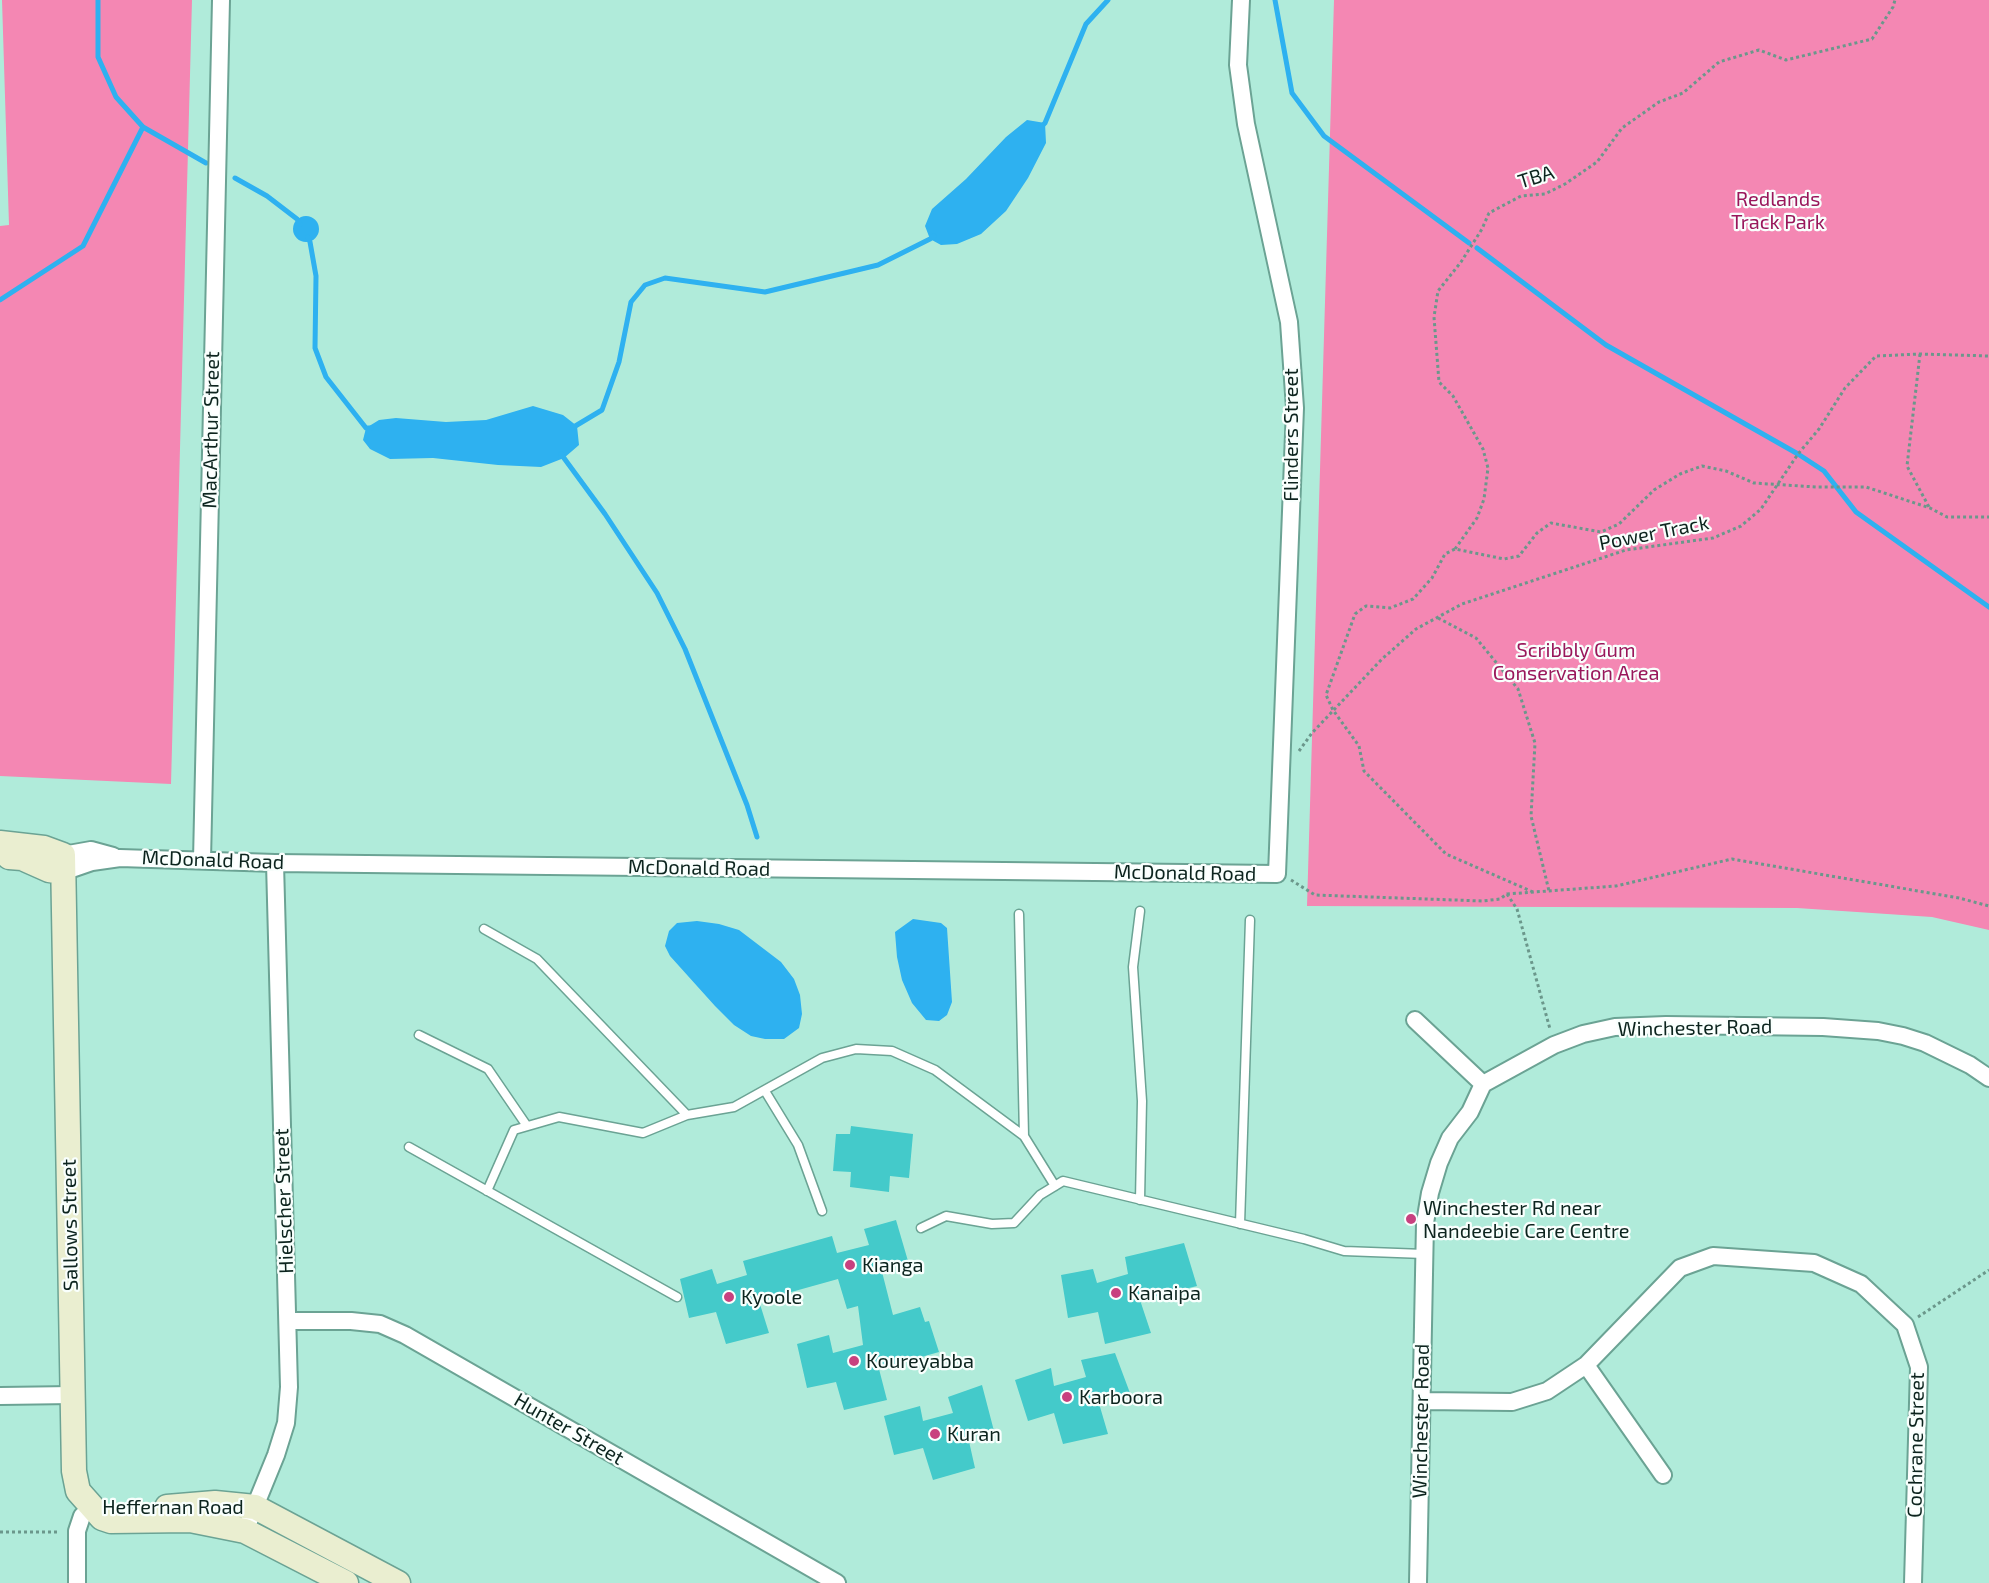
<!DOCTYPE html>
<html>
<head>
<meta charset="utf-8">
<style>
  body { margin:0 }
  canvas { display:block; background:#b0ebda }
</style>
</head>
<body>
<canvas width="1989" height="1583"></canvas>
<script>
const ctx = document.querySelector('canvas').getContext('2d');
ctx.lineJoin = 'round';
function fillPath(path, color) { ctx.fillStyle = color; ctx.fill(path, 'evenodd'); }
const toPath = rows => new Path2D(rows.map(r => 'M' + r).join(''));
function stroke(path, color, width, dash) { ctx.strokeStyle = color; ctx.lineWidth = width; ctx.lineCap = dash ? 'butt' : 'round'; ctx.setLineDash(dash || []); ctx.stroke(path); }
function drawText(font, color, halo, rows, align = 'center') {
  ctx.font = font + ' "Exo 2",sans-serif'; ctx.lineWidth = 4.5; ctx.setLineDash([]); ctx.textBaseline = 'middle'; ctx.strokeStyle = halo; ctx.fillStyle = color; for (const [text, x, y, turn = 0] of rows) {
    ctx.save(); ctx.translate(x, y); ctx.rotate((+turn || 0) * Math.PI / 180); ctx.textAlign = isNaN(turn) ? turn : align; if (halo) ctx.strokeText(text, 0, 0); ctx.fillText(text, 0, 0); ctx.restore();
  }
}
fillPath(toPath([
  [2,0,192,0,171,784,0,776,0,226,9,225],
  [1334,0,1989,0,1989,930,1932,917,1797,908,1307,906]
]), '#f487b3');
fillPath(toPath([
  [1027,120,1045,123,1046,143,1028,178,1006,211,981,234,957,244,941,245,930,239,925,226,932,209,966,179,1006,137],
  '293 229a13 13 0 1 1 26 0a13 13 0 1 1-26 0Z',
  [533,406,563,415,577,426,579,445,564,458,541,467,498,465,433,458,390,459,370,449,363,440,366,428,379,420,396,418,446,422,486,420],
  [913,919,941,923,947,928,952,1002,947,1015,939,1021,926,1020,912,1003,902,980,897,957,895,932],
  [697,921,719,924,739,930,781,962,794,979,800,995,802,1014,799,1028,784,1039,765,1039,751,1036,734,1025,715,1006,670,956,665,946,669,931,677,923]
]), '#2eb1f0');
stroke(toPath([
  [98,0,98,57,116,97,143,127,206,163],
  [1275,0,1292,93,1324,136,1469,243],
  [1041,127,1045,123,1086,24,1108,0],
  [235,178,267,196,297,219,300,224],
  [308,237,310,242,316,276,315,348,326,377,366,428,371,428],
  [1477,248,1606,345,1798,454,1824,471,1856,512,1989,607],
  [0,300,83,246,143,127],
  [572,428,602,410,619,362,631,302,645,285,665,278,765,292,878,265,930,239,934,236],
  [561,454,605,514,657,593,685,649,747,805,757,837]
]), '#2eb1f0', 5);
fillPath(toPath([
  [851,1126,913,1134,909,1178,890,1176,889,1192,850,1187,851,1172,833,1171,836,1134,850,1134],
  [896,1220,908,1261,881,1268,893,1315,920,1307,925,1322,929,1321,939,1352,879,1369,887,1400,844,1410,836,1382,807,1388,797,1344,829,1335,833,1353,863,1345,858,1306,847,1309,838,1279,759,1301,769,1333,726,1344,716,1312,689,1318,680,1279,712,1269,717,1284,747,1275,743,1261,832,1236,837,1253,869,1245,864,1229],
  [1184,1243,1197,1286,1140,1300,1151,1333,1105,1344,1098,1312,1068,1318,1061,1275,1093,1269,1097,1283,1128,1274,1125,1257],
  [1115,1353,1130,1393,1098,1400,1108,1434,1063,1444,1054,1413,1028,1421,1015,1380,1051,1368,1054,1386,1086,1377,1081,1360],
  [982,1385,994,1431,968,1437,975,1468,933,1480,923,1448,894,1455,884,1416,920,1406,923,1421,953,1413,948,1397]
]), '#44caca');
const lane = toPath([
  [1019,914,1024,1136,1055,1186],
  [484,929,537,959,687,1115],
  [419,1035,488,1069,527,1126],
  [765,1091,798,1145,822,1211],
  [409,1147,677,1297],
  [487,1191,514,1130,559,1117,643,1133,687,1115,734,1107,822,1058,856,1049,892,1051,935,1070,1024,1136],
  [1140,1200,1142,1101,1133,967,1140,911],
  [1240,1224,1250,920],
  [921,1228,946,1216,992,1224,1014,1223,1040,1195,1063,1181,1304,1239,1344,1251,1424,1254]
]);
const street = toPath([
  [63,855,91,850,113,856],
  [202,860,221,0],
  [63,872,92,862,120,858,275,863,1277,874,1295,408,1289,322,1246,124,1238,65,1241,0],
  [1415,1020,1483,1084],
  [288,1321,351,1321,380,1324,405,1335,837,1583],
  [1586,1365,1663,1475],
  [0,1396,73,1395],
  [1422,1401,1512,1402,1547,1391,1586,1365,1680,1268,1713,1256,1814,1263,1861,1284,1905,1325,1919,1367,1913,1583],
  [245,1531,276,1455,286,1423,289,1387,275,863],
  [77,1583,77,1531,82,1516,93,1507],
  [1418,1583,1425,1223,1430,1193,1439,1163,1450,1138,1470,1112,1483,1084,1554,1045,1583,1034,1615,1027,1666,1025,1823,1027,1878,1031,1903,1036,1925,1043,1970,1065,1989,1078]
]);
const secondary = toPath([
  [0,843,44,848,63,855,74,1471,78,1491,102,1518,111,1521,190,1520,245,1531,346,1583],
  [9,857,22,858,49,870,63,872],
  [167,1507,215,1503,255,1507,398,1583]
]);
stroke(lane, '#6ba394', 11);
stroke(street, '#6ba394', 20);
stroke(secondary, '#6ba394', 27);
stroke(toPath([
  [1920,354,1907,466,1929,507],
  [1455,549,1477,518,1484,499,1488,468,1483,449,1453,396,1439,382,1434,317,1438,291,1461,262,1482,229,1489,213,1521,196,1545,194,1565,184,1597,162,1622,128,1659,102,1683,93,1719,62,1759,50,1786,60,1872,39,1893,7,1895,0],
  [1438,618,1476,638,1518,689,1535,743,1531,816,1549,891],
  [1299,751,1312,733,1382,659,1416,629,1462,604,1626,550,1713,538,1741,526,1761,509,1798,454,1819,429,1845,388,1876,356,1920,354,1989,356],
  [1291,880,1315,895,1483,901,1500,899,1507,894,1616,886,1732,859,1959,898,1989,906],
  [1533,892,1446,854,1364,771,1359,746,1333,710,1326,695,1355,614,1366,606,1390,608,1413,599,1432,578,1445,554,1455,549,1504,559,1519,556,1537,533,1551,523,1601,532,1619,524,1654,490,1680,474,1702,466,1726,471,1754,483,1816,487,1866,487,1930,508,1947,517,1989,517],
  [1507,894,1517,909,1550,1029],
  [1918,1317,1989,1270],
  [0,1532,58,1532]
]), '#6b978b', 3, [3, 3]);
stroke(lane, '#fff', 8);
stroke(street, '#fff', 16);
stroke(secondary, '#eaeed0', 24);
for (const [x, y, r, color] of [
  [1411,1219,6,"#c8417f"],
  [850,1265,6,"#c8417f"],
  [1116,1293,6,"#c8417f"],
  [729,1297,6,"#c8417f"],
  [854,1361,6,"#c8417f"],
  [1067,1397,6,"#c8417f"],
  [935,1434,6,"#c8417f"]
]) { const dot = new Path2D(); dot.arc(x, y, r, 0, 2 * Math.PI); ctx.fillStyle = color; ctx.fill(dot); stroke(dot, '#f9fffd', 2); }
drawText('20px', '#0c241e', '#f9fffd', [
  ["TBA",1536,177,-17],
  ["MacArthur Street",211,430,-89],
  ["Flinders Street",1291,435,-90],
  ["Power Track",1654,533,-11],
  ["McDonald Road",213,860,2],
  ["McDonald Road",699,868,1],
  ["McDonald Road",1185,873,1],
  ["Winchester Road",1695,1028,-1],
  ["Hielscher Street",284,1201,-92],
  ["Sallows Street",70,1225,-91],
  ["Winchester Road",1421,1421,-89],
  ["Hunter Street",569,1429,30],
  ["Cochrane Street",1916,1445,-89],
  ["Heffernan Road",173,1507]
]);
drawText('20px', '#99175b', '#f9fffd', [
  ["Redlands",1778,199],
  ["Track Park",1778,222],
  ["Scribbly Gum",1576,650],
  ["Conservation Area",1576,673]
]);
drawText('20px', '#0c241e', '#f9fffd', [
  ["Winchester Rd near",1423,1208],
  ["Nandeebie Care Centre",1423,1231],
  ["Kianga",862,1265],
  ["Kanaipa",1128,1293],
  ["Kyoole",741,1297],
  ["Koureyabba",866,1361],
  ["Karboora",1079,1397],
  ["Kuran",947,1434]
], 'left');
</script>
</body>
</html>
